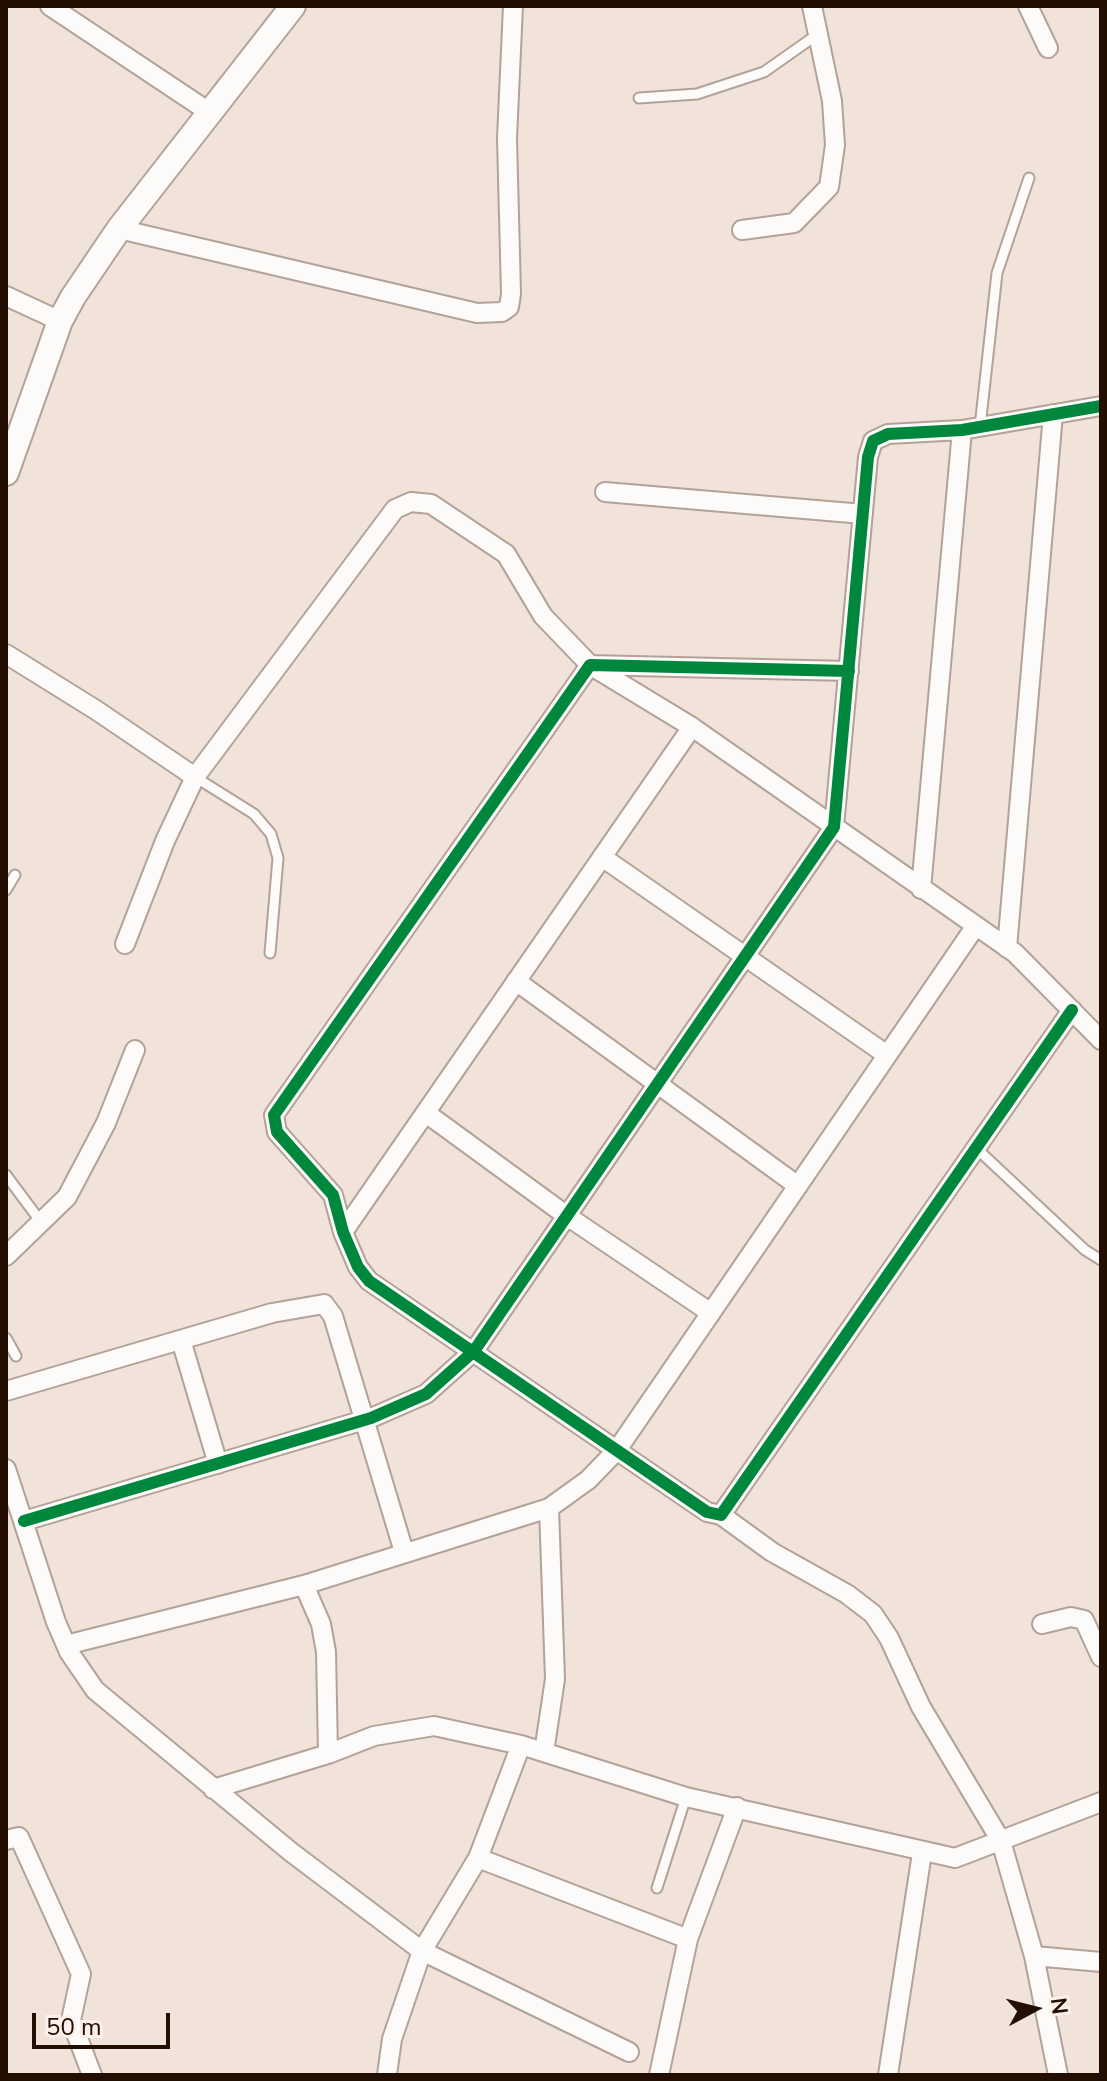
<!DOCTYPE html>
<html>
<head>
<meta charset="utf-8">
<style>
  body { margin:0 }
  #map { position:relative; width:1107px; height:2081px; overflow:hidden; background:#f1e3da; font-family:"Nunito Sans",sans-serif }
  canvas { display:block }
  .frame { position:absolute; inset:0; border:8px solid #230e02; pointer-events:none }
  .north { position:absolute; left:995px; top:1969px; width:80px; height:80px; -webkit-text-stroke:6px #fef1e9; paint-order:stroke; rotate:83deg; font-size:22px; font-weight:700; line-height:32px; text-align:center; color:#230e02 }
  .north::after { content:''; display:block; margin:auto; width:28px; height:36px; background:#230e02; clip-path:polygon(50% 0,100% 100%,50% 72%,0 100%) }
  .scale { position:absolute; left:32px; top:2013px; width:138px; height:36px; box-sizing:border-box; border:4px solid #230e02; border-top:0; padding-left:10px; font-size:24px; line-height:28px; white-space:nowrap; color:#230e02; -webkit-text-stroke:6px #fef1e9; paint-order:stroke }
</style>
</head>
<body>
<div id="map">
<canvas width="1107" height="2081"></canvas>
<div class="frame"></div>
<div class="north">N</div>
<div class="scale">50 m</div>
</div>
<script>
const ctx = document.querySelector('canvas').getContext('2d');
ctx.lineJoin = 'round';
const toPath = rows => new Path2D(rows.map(r => 'M' + r).join(''));
function stroke(path, color, width, dash) { ctx.strokeStyle = color; ctx.lineWidth = width; ctx.lineCap = dash ? 'butt' : 'round'; ctx.setLineDash(dash || []); ctx.stroke(path); }
const lane = toPath([
  [639,98,697,94,764,72,818,34],
  [980,427,997,273,1029,178],
  [195,777,254,814,271,834,278,858,270,953],
  [6,890,15,875],
  [976,1148,1085,1250,1101,1260],
  [6,1175,41,1222],
  [6,1338,16,1356],
  [657,1888,686,1797]
]);
const street = toPath([
  [50,6,209,112],
  [1028,6,1048,48],
  [119,229,477,313,502,312,509,307,511,294,507,138,513,6],
  [742,230,794,223,829,187,835,145,832,101,812,6],
  [6,296,60,321],
  [605,492,863,514],
  [6,654,96,710,195,777],
  [849,671,590,665,274,1115,277,1132,333,1195,343,1232,358,1267,369,1281,707,1512,721,1515,1072,1010],
  [602,857,887,1055],
  [921,889,962,430],
  [125,944,165,841,195,777,395,509,411,502,431,504,506,554,543,616,590,665,692,727,1015,953,1101,1040],
  [1007,948,1053,414],
  [516,981,798,1186],
  [426,1113,567,1216,711,1313],
  [343,1232,692,727],
  [6,1256,67,1197,106,1123,135,1050],
  [181,1340,218,1464],
  [6,1391,272,1313,324,1304,333,1316,404,1552],
  [6,1469,56,1622,69,1652,95,1690,291,1852,422,1951,629,2052],
  [721,1515,772,1552,847,1594,873,1614,889,1638,921,1707,1001,1841,1034,1956,1058,2075],
  [24,1521,371,1418,426,1394,474,1351,834,827,868,457,873,441,888,434,962,430,1101,406],
  [304,1585,321,1624,326,1652,328,1754],
  [1042,1624,1071,1617,1084,1620,1101,1657],
  [66,1645,304,1585,549,1508,588,1480,617,1450,975,927],
  [544,1752,555,1679,549,1508],
  [213,1789,328,1754,374,1736,434,1726,521,1745,686,1797,955,1858,1101,1802],
  [6,1840,19,1837,81,1974,71,2020,92,2075],
  [478,1858,688,1939],
  [1034,1956,1101,1962],
  [387,2075,392,2039,422,1951,478,1858,521,1745],
  [659,2075,688,1939,737,1807],
  [888,2075,922,1853]
]);
const secondary = toPath([
  [6,473,60,321,73,297,119,229,293,6]
]);
stroke(lane, '#b2a297', 13);
stroke(street, '#b2a297', 22);
stroke(secondary, '#b2a297', 28);
stroke(lane, '#fdfbf9', 9);
stroke(street, '#fdfbf9', 18);
stroke(secondary, '#fdfbf9', 24);
stroke(toPath([
  [849,671,590,665,274,1115,277,1132,333,1195,343,1232,358,1267,369,1281,707,1512,721,1515,1072,1010],
  [24,1521,371,1418,426,1394,474,1351,834,827,868,457,873,441,888,434,962,430,1101,406]
]), '#00873e', 12);
</script>
</body>
</html>
